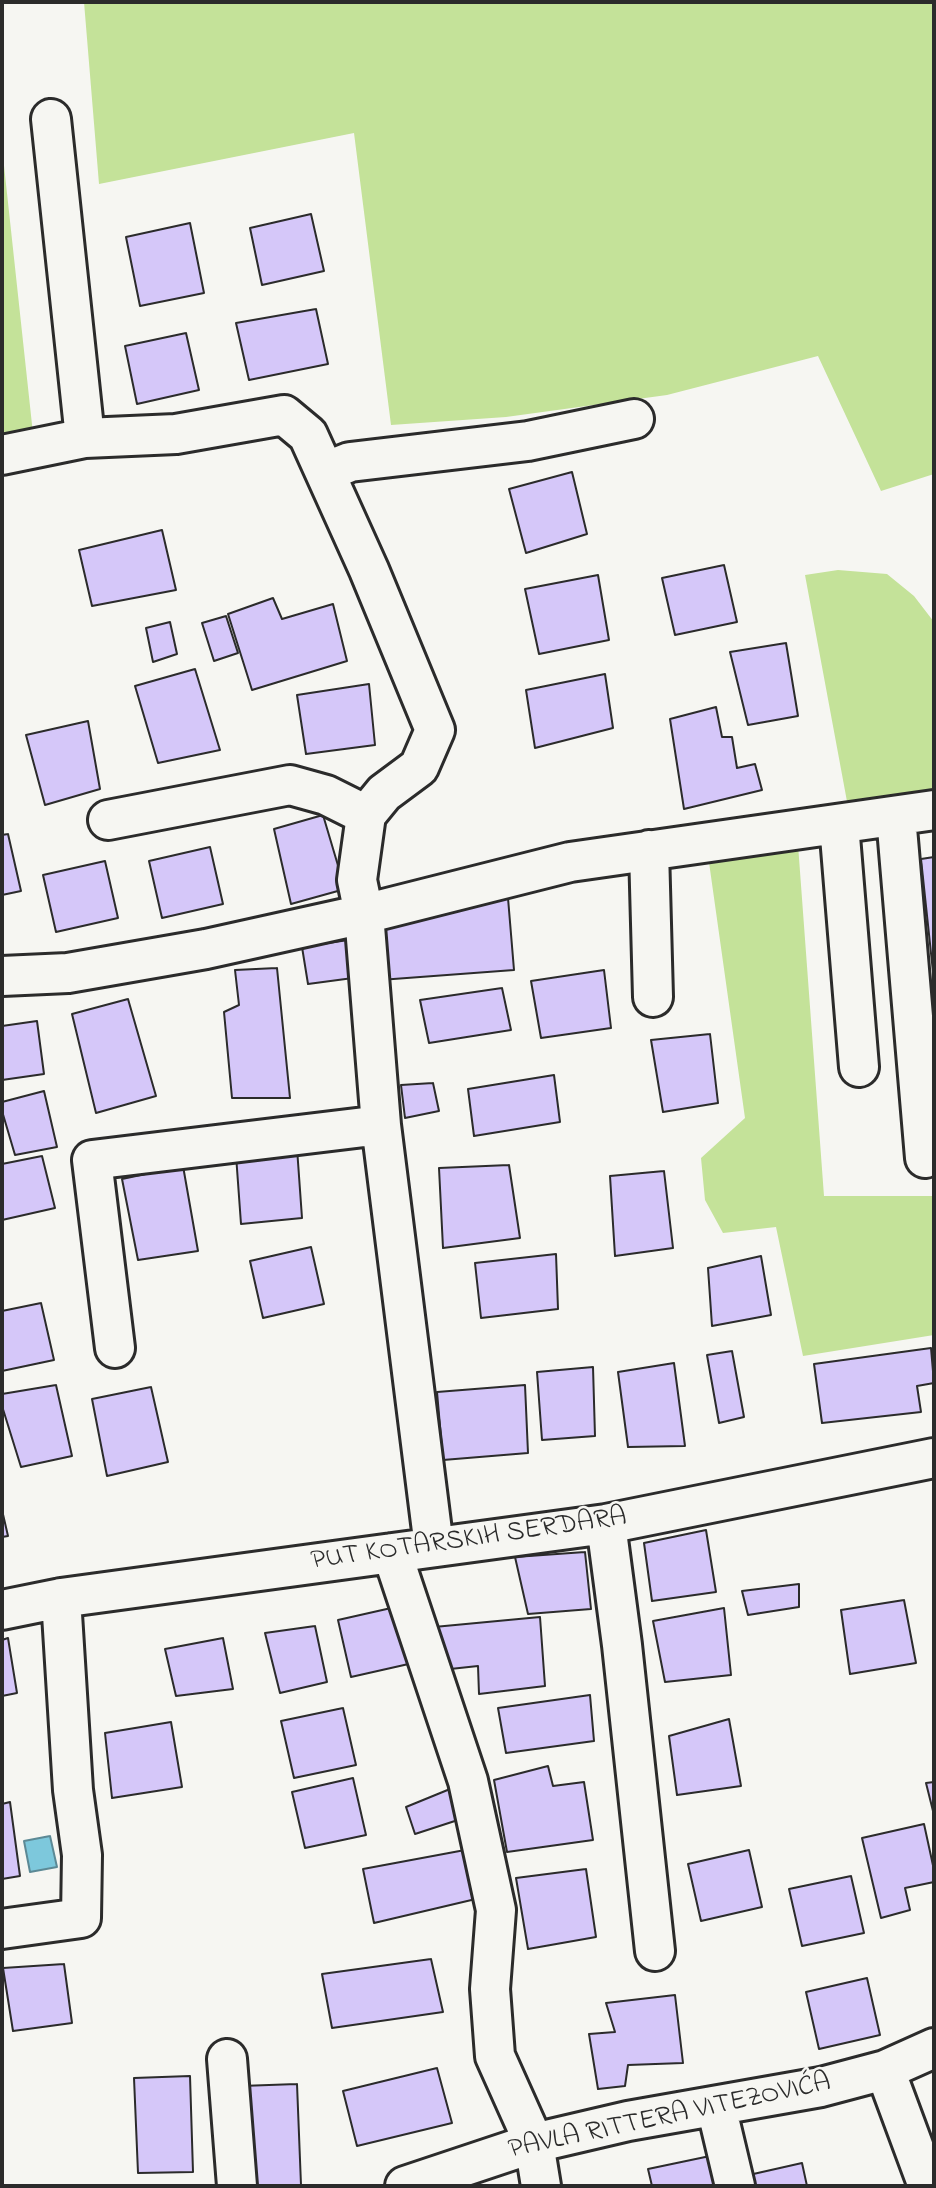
<!DOCTYPE html>
<html>
<head>
<meta charset="utf-8">
<style>
  body { margin:0 }
  #map { position:relative; width:936px; height:2188px; overflow:hidden; background:#f6f6f2; font-family:"Indie Flower",sans-serif }
  canvas { display:block }
  .frame { position:absolute; inset:0; border:4px solid #2b2b2b; pointer-events:none }
</style>
</head>
<body>
<div id="map">
<canvas width="936" height="2188"></canvas>
<div class="frame"></div>
</div>
<script>
const ctx = document.querySelector('canvas').getContext('2d');
ctx.lineJoin = 'round';
function fillPath(path, color) { ctx.fillStyle = color; ctx.fill(path, 'evenodd'); }
const toPath = rows => new Path2D(rows.map(r => 'M' + r).join(''));
function stroke(path, color, width, dash) { ctx.strokeStyle = color; ctx.lineWidth = width; ctx.lineCap = dash ? 'butt' : 'round'; ctx.setLineDash(dash || []); ctx.stroke(path); }
function drawText(font, color, halo, rows, align = 'center') {
  ctx.font = font + ' "Indie Flower",sans-serif'; ctx.lineWidth = 5; ctx.setLineDash([]); ctx.textBaseline = 'middle'; ctx.strokeStyle = halo; ctx.fillStyle = color; for (const [text, x, y, turn = 0] of rows) {
    ctx.save(); ctx.translate(x, y); ctx.rotate((+turn || 0) * Math.PI / 180); ctx.textAlign = isNaN(turn) ? turn : align; if (halo) ctx.strokeText(text, 0, 0); ctx.fillText(text, 0, 0); ctx.restore();
  }
}
fillPath(toPath([
  [84,2,934,2,934,474,881,491,818,356,667,395,506,417,391,425,354,133,99,184],
  [2,147,34,443,2,450],
  [838,570,887,574,914,596,934,622,934,810,851,823,805,575],
  [797,831,824,1196,934,1196,934,1335,803,1356,776,1227,723,1233,705,1200,701,1158,745,1118,706,841]
]), '#c4e299');
const water = toPath([
  [50,1836,57,1867,30,1872,24,1841,50,1836]
]);
fillPath(water, '#7dc8dc');
stroke(water, '#5c8995', 2);
const building = toPath([
  [311,214,324,271,262,285,250,228,311,214],
  [190,223,204,293,140,306,126,237,190,223],
  [316,309,328,364,249,380,236,323,316,309],
  [186,333,199,390,137,404,125,346,186,333],
  [572,472,587,534,526,553,509,489,572,472],
  [162,530,176,590,92,606,79,550,162,530],
  [724,565,737,622,675,635,662,578,724,565],
  [598,575,609,640,539,654,525,589,598,575],
  [273,598,282,619,333,604,347,661,252,690,228,614,273,598],
  [226,616,238,653,214,661,202,623,226,616],
  [170,622,177,654,153,662,146,628,170,622],
  [786,643,798,716,748,725,730,652,786,643],
  [195,669,220,750,158,763,135,686,195,669],
  [605,674,613,728,535,748,526,690,605,674],
  [369,684,375,745,306,754,297,695,369,684],
  [716,707,722,737,732,737,737,768,755,764,762,790,684,809,670,719,716,707],
  [88,721,100,789,45,805,26,735,88,721],
  [323,815,345,889,291,904,274,829,323,815],
  [8,834,21,891,2,895,2,835,8,834],
  [210,847,223,904,162,918,149,861,210,847],
  [934,857,934,972,933,972,921,859,934,857],
  [105,861,118,918,56,932,43,875,105,861],
  [508,898,514,970,380,980,381,929,508,898],
  [348,940,353,978,308,984,302,947,348,940],
  [277,968,290,1098,232,1098,224,1012,239,1005,235,970,277,968],
  [604,970,611,1028,541,1038,531,981,604,970],
  [502,988,511,1030,429,1043,420,1000,502,988],
  [128,999,156,1096,96,1113,72,1014,128,999],
  [37,1021,44,1074,2,1080,2,1026,37,1021],
  [710,1034,718,1103,663,1112,651,1040,710,1034],
  [554,1075,560,1122,474,1136,468,1089,554,1075],
  [433,1083,439,1111,405,1118,401,1085,433,1083],
  [44,1091,57,1147,15,1155,2,1111,2,1102,44,1091],
  [297,1148,302,1218,241,1224,236,1155,297,1148],
  [42,1156,55,1208,2,1220,2,1164,42,1156],
  [509,1165,520,1238,443,1248,439,1168,509,1165],
  [183,1166,198,1251,138,1260,122,1179,183,1166],
  [664,1171,673,1248,615,1256,610,1176,664,1171],
  [311,1247,324,1304,263,1318,250,1261,311,1247],
  [556,1254,558,1309,481,1318,475,1263,556,1254],
  [761,1256,771,1315,712,1326,708,1268,761,1256],
  [41,1303,54,1360,2,1371,2,1311,41,1303],
  [931,1348,934,1383,917,1386,921,1412,822,1423,814,1364,931,1348],
  [732,1351,744,1417,719,1423,707,1355,732,1351],
  [674,1363,685,1446,628,1447,618,1372,674,1363],
  [593,1367,595,1436,542,1440,537,1372,593,1367],
  [56,1385,72,1456,21,1467,2,1406,2,1394,56,1385],
  [525,1385,528,1453,443,1460,437,1392,525,1385],
  [151,1387,168,1462,107,1476,92,1399,151,1387],
  [2,1510,8,1536,2,1537,2,1510],
  [706,1530,716,1592,652,1601,644,1543,706,1530],
  [585,1552,591,1609,528,1614,515,1557,585,1552],
  [799,1584,799,1607,748,1615,742,1591,799,1584],
  [904,1600,916,1663,850,1674,841,1610,904,1600],
  [400,1606,413,1663,351,1677,338,1620,400,1606],
  [724,1608,731,1675,665,1682,653,1621,724,1608],
  [540,1617,545,1686,479,1694,478,1666,441,1670,434,1627,540,1617],
  [315,1626,327,1682,280,1693,265,1633,315,1626],
  [8,1638,17,1693,2,1696,2,1640,8,1638],
  [223,1638,233,1689,176,1696,165,1649,223,1638],
  [590,1695,594,1741,506,1753,498,1708,590,1695],
  [343,1708,356,1765,294,1778,281,1721,343,1708],
  [729,1719,741,1786,677,1795,669,1736,729,1719],
  [171,1722,182,1787,112,1798,105,1733,171,1722],
  [548,1766,553,1786,584,1782,593,1840,507,1852,494,1780,548,1766],
  [353,1778,366,1835,305,1848,292,1792,353,1778],
  [934,1782,934,1815,926,1783,934,1782],
  [450,1789,461,1819,415,1834,406,1807,450,1789],
  [10,1802,20,1876,2,1879,2,1804,10,1802],
  [924,1824,934,1870,934,1882,905,1888,910,1910,881,1918,862,1838,924,1824],
  [465,1850,480,1898,374,1923,363,1869,465,1850],
  [749,1850,762,1907,701,1921,688,1864,749,1850],
  [586,1869,596,1937,528,1949,516,1878,586,1869],
  [851,1876,864,1933,802,1946,789,1889,851,1876],
  [431,1959,443,2012,332,2028,322,1974,431,1959],
  [64,1964,72,2023,13,2031,3,1968,64,1964],
  [867,1978,880,2035,819,2049,806,1992,867,1978],
  [675,1995,683,2063,628,2065,625,2086,598,2089,589,2034,615,2032,606,2003,675,1995],
  [437,2068,452,2123,357,2146,343,2091,437,2068],
  [190,2076,193,2172,138,2173,134,2078,190,2076],
  [297,2084,301,2185,245,2186,241,2086,297,2084],
  [710,2156,717,2186,652,2186,648,2169,710,2156],
  [802,2163,807,2186,742,2186,740,2177,802,2163]
]);
fillPath(building, '#d5c7f9');
stroke(building, '#2b2b2b', 2);
const minor = toPath([
  [51,119,85,438],
  [2,455,85,438,176,434,284,415,308,435,369,570,435,730,419,767,384,793,366,815,357,880,364,914,381,1125,434,1547],
  [325,472,350,462,528,441,634,419],
  [896,816,925,1158],
  [108,820,290,785,326,795,366,815],
  [839,824,859,1067],
  [649,850,653,997],
  [2,976,68,973,206,949,364,914,570,862,934,810],
  [115,1348,92,1160,381,1125],
  [606,1524,622,1645,655,1951],
  [392,1553,468,1781,496,1910,490,1989,495,2056,534,2143,541,2186],
  [2,1610,61,1598,606,1524,934,1458],
  [2,1929,81,1918,82,1855,73,1790,61,1598],
  [227,2059,237,2186],
  [885,2070,928,2186],
  [716,2106,735,2186],
  [405,2186,534,2143,628,2121,821,2087,885,2070,934,2048]
]);
stroke(minor, '#2b2b2b', 44);
stroke(minor, '#f6f6f2', 38);
drawText('28px', '#2b2b2b', '#f6f6f2', [
  ["PUT KOTARSKIH SERDARA",469,1541,-8],
  ["PAVLA RITTERA VITEZOVIĆA",670,2118,-12]
]);
</script>
</body>
</html>
